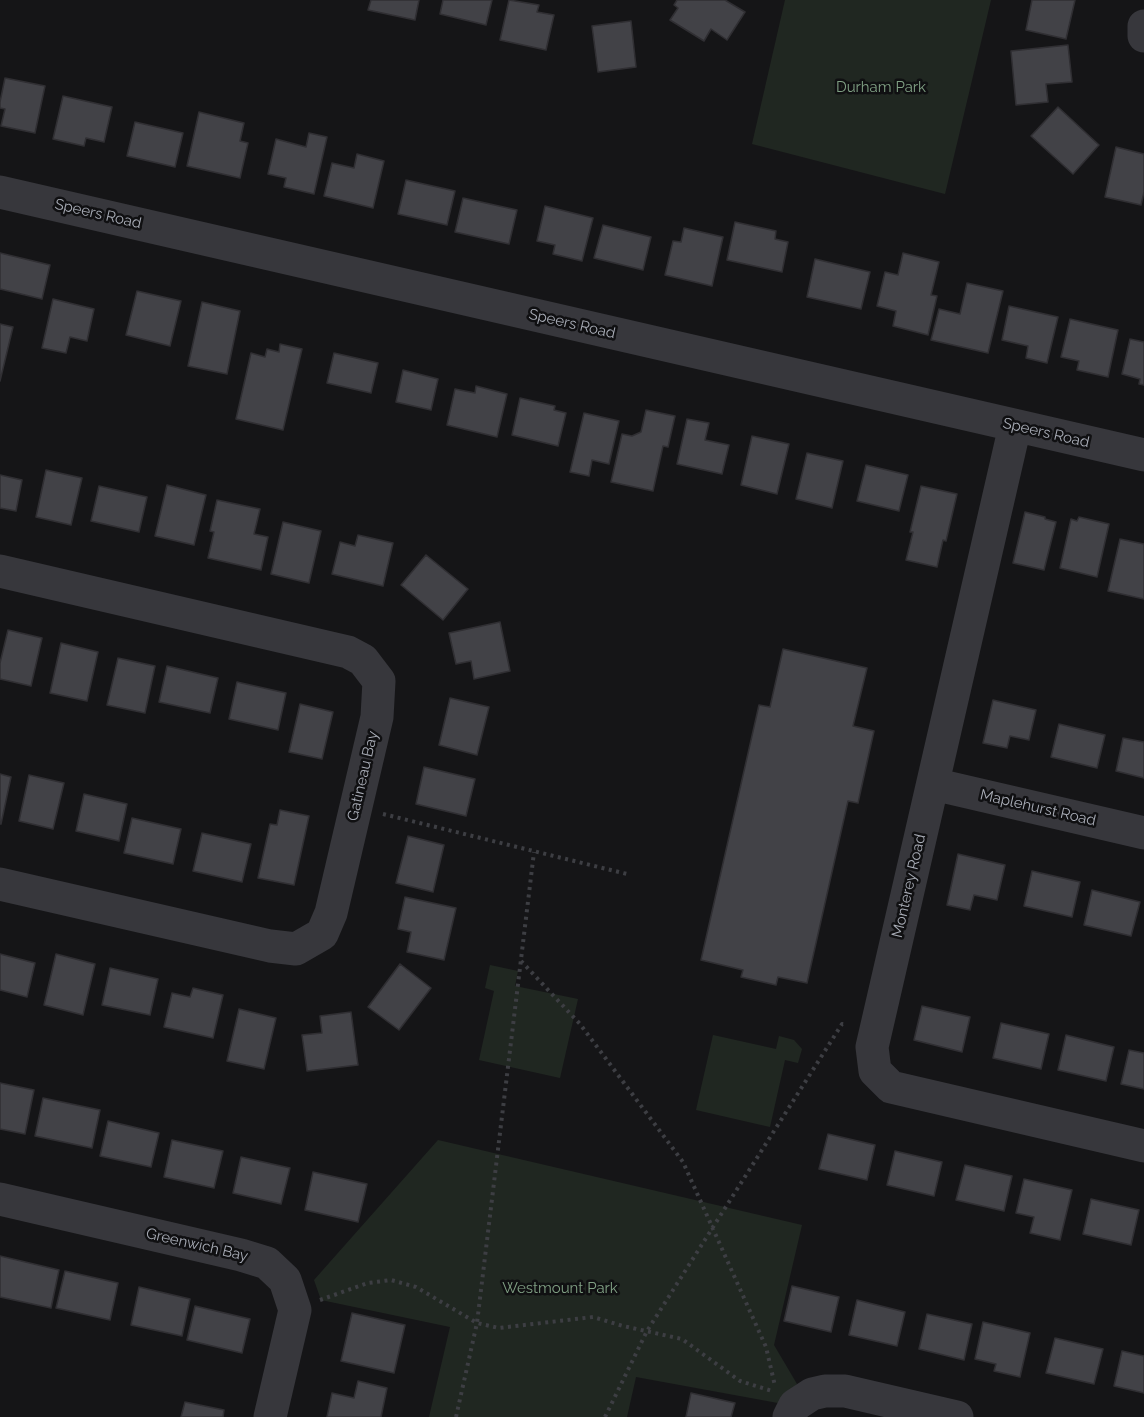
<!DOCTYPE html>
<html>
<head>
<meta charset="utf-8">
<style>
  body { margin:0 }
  canvas { display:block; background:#151517 }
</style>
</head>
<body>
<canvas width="1144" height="1417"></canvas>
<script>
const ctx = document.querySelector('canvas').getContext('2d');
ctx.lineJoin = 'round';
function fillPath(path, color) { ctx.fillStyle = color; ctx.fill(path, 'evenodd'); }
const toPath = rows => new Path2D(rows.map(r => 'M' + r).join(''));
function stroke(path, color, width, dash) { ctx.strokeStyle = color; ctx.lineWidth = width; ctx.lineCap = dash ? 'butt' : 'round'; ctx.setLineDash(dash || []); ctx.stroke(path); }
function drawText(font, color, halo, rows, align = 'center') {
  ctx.font = font + ' Raleway,sans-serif'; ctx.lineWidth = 5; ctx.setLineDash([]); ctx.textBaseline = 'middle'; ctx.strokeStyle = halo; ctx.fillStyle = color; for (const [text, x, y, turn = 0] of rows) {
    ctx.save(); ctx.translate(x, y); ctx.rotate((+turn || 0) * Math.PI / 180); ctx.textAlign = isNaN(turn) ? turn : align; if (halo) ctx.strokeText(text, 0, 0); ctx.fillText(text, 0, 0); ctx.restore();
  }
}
fillPath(toPath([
  [785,0,991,0,945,194,752,144],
  [490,965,518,971,515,986,578,999,560,1078,479,1060,494,991,485,988],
  [713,1035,776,1049,779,1036,794,1040,802,1049,798,1063,785,1060,770,1127,696,1110],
  [438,1140,802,1225,774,1345,797,1384,778,1403,636,1377,627,1417,429,1417,450,1327,321,1300,314,1280]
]), '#202721');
const building = toPath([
  [371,0,419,0,415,20,368,10,371,0],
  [443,0,492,0,486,25,440,14,443,0],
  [509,0,539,5,537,12,554,15,546,50,500,40,509,0],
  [677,0,725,0,745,12,727,40,711,29,704,41,670,20,678,8,674,5,677,0],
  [1032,0,1075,0,1066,39,1026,30,1032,0],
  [631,21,636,67,598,72,592,26,631,21],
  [1068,45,1072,82,1046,84,1048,102,1016,105,1011,51,1068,45],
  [5,78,45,86,35,133,1,126,5,109,0,108,0,102,5,78],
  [63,96,112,107,104,142,86,138,84,146,53,139,63,96],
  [1058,107,1099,145,1073,174,1031,136,1058,107],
  [199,112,244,123,240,141,248,143,240,178,187,166,199,112],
  [135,122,183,133,175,167,127,156,135,122],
  [309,133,327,137,314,194,284,187,286,178,268,174,276,139,306,147,309,133],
  [1116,147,1144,154,1144,192,1141,205,1105,197,1116,147],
  [357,154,384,161,373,208,324,196,332,163,354,168,357,154],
  [406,180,455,191,447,225,398,214,406,180],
  [463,198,517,210,509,244,455,232,463,198],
  [545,206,593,218,582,261,553,254,555,245,537,241,545,206],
  [735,222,776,231,775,239,788,242,782,272,727,260,735,222],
  [603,225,651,237,643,270,594,258,603,225],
  [684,228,723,237,712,286,665,275,673,241,681,242,684,228],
  [0,253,50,265,42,299,0,289,0,253],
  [903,253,939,262,931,295,937,296,928,335,893,326,896,311,877,306,885,272,898,275,903,253],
  [815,259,870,272,861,309,807,297,815,259],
  [967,283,1003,291,988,353,931,340,939,309,960,314,967,283],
  [137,291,181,301,170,346,126,335,137,291],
  [53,299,94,309,87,341,70,337,66,353,42,348,53,299],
  [202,302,240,311,227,374,188,366,202,302],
  [1009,306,1058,317,1047,363,1026,358,1028,346,1002,340,1009,306],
  [1070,319,1118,330,1108,377,1077,370,1079,361,1061,357,1070,319],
  [0,324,13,327,0,381,0,324],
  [1130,339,1144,342,1144,385,1139,384,1140,379,1122,374,1130,339],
  [280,344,302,349,283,430,236,419,251,353,265,357,267,349,279,352,280,344],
  [334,353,378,363,371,393,327,383,334,353],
  [403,370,438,379,431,410,396,402,403,370],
  [476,386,507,394,497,437,447,425,455,389,475,393,476,386],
  [520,398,555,406,554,410,566,413,558,446,512,435,520,398],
  [646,410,675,416,668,447,663,446,653,491,611,482,622,434,632,436,641,432,646,410],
  [584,413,619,421,609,464,592,460,589,476,570,472,584,413],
  [687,419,709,423,705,440,729,445,722,474,677,464,687,419],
  [752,436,789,444,777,494,741,485,752,436],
  [807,453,843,461,832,508,796,499,807,453],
  [866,465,908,475,899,511,857,501,866,465],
  [46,470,82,478,71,525,36,517,46,470],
  [0,475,22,480,16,511,0,508,0,475],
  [167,485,206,495,194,545,155,536,167,485],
  [99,486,147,497,139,532,91,521,99,486],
  [921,486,957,494,946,541,943,540,937,567,906,560,913,532,910,532,921,486],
  [217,500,260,509,254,534,268,537,261,570,208,558,214,532,210,531,217,500],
  [1025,512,1045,517,1045,519,1056,522,1044,570,1013,563,1025,512],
  [1079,517,1109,524,1097,577,1060,568,1071,519,1077,521,1079,517],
  [283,522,321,531,309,583,271,574,283,522],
  [358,535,393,543,383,586,332,574,340,542,355,546,358,535],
  [1120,539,1144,544,1144,599,1108,591,1120,539],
  [426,555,468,589,443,620,401,585,426,555],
  [500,622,510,671,474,679,471,661,456,664,449,633,500,622],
  [8,630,42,638,31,686,0,679,0,663,8,630],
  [61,643,98,652,87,701,50,693,61,643],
  [783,649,867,668,853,726,874,731,858,803,848,801,807,983,778,977,776,985,741,977,743,970,701,960,759,705,770,707,783,649],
  [118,658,155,666,145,713,107,705,118,658],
  [167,666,218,678,210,713,159,702,167,666],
  [237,682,286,693,278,730,229,719,237,682],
  [450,698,489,707,477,755,439,745,450,698],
  [993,700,1036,710,1029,740,1010,736,1007,748,983,743,993,700],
  [300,704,333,712,322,759,289,752,300,704],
  [1059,724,1105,735,1097,768,1051,757,1059,724],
  [1123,738,1144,742,1144,778,1116,771,1123,738],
  [424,767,475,779,466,816,416,804,424,767],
  [0,774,11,777,1,824,0,824,0,774],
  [29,775,64,783,53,829,19,821,29,775],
  [84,794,127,804,119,841,76,831,84,794],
  [280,810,309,816,294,885,258,878,270,824,277,825,280,810],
  [132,818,181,829,173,864,124,853,132,818],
  [202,833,251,844,242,882,193,871,202,833],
  [408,836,444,845,433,892,396,883,408,836],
  [958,854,1005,865,997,900,974,895,970,910,947,905,958,854],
  [1032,871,1080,882,1072,917,1024,906,1032,871],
  [1092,890,1140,902,1131,936,1084,925,1092,890],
  [405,897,456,908,444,960,407,952,411,932,398,929,405,897],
  [0,954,35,963,27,997,0,990,0,954],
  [56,954,95,964,83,1015,44,1005,56,954],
  [400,964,431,988,399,1030,368,1007,400,964],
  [110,968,158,979,150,1015,102,1005,110,968],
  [193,988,223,995,213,1038,164,1027,172,993,190,997,193,988],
  [922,1006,970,1017,962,1052,914,1040,922,1006],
  [239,1009,276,1018,264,1069,227,1061,239,1009],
  [351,1012,358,1065,307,1071,302,1035,322,1033,320,1016,351,1012],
  [1001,1023,1049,1034,1041,1069,993,1058,1001,1023],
  [1066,1035,1114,1047,1106,1081,1058,1070,1066,1035],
  [1129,1050,1144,1053,1144,1089,1121,1084,1129,1050],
  [0,1083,34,1090,25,1134,0,1129,0,1083],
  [43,1098,100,1110,92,1148,35,1136,43,1098],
  [108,1121,159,1133,151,1167,100,1156,108,1121],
  [828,1134,875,1145,867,1180,819,1169,828,1134],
  [172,1140,223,1151,214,1188,164,1177,172,1140],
  [895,1151,942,1162,934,1196,887,1185,895,1151],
  [241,1157,290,1168,281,1204,233,1193,241,1157],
  [965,1165,1012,1176,1004,1211,956,1200,965,1165],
  [313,1172,367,1184,358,1222,305,1210,313,1172],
  [1024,1179,1072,1190,1060,1240,1030,1233,1034,1217,1016,1213,1024,1179],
  [1091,1199,1139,1210,1131,1245,1083,1234,1091,1199],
  [0,1256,59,1270,51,1308,0,1297,0,1256],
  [65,1271,118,1283,110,1320,56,1308,65,1271],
  [792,1286,839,1297,831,1332,784,1321,792,1286],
  [139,1287,190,1299,182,1336,131,1325,139,1287],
  [857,1300,905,1312,897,1346,849,1335,857,1300],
  [195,1306,250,1319,242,1353,187,1340,195,1306],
  [352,1313,405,1325,394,1373,341,1361,352,1313],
  [927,1314,972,1324,964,1360,919,1349,927,1314],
  [983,1322,1030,1333,1020,1377,994,1371,996,1364,975,1359,983,1322],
  [1055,1338,1103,1349,1094,1384,1046,1373,1055,1338],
  [1122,1351,1144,1356,1144,1393,1114,1386,1122,1351],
  [358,1381,387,1388,381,1417,327,1417,332,1393,354,1398,358,1381],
  [691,1393,735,1403,731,1417,686,1417,691,1393],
  [185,1402,224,1410,223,1417,181,1417,185,1402]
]);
fillPath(building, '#424247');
stroke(building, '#302f33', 1.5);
stroke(toPath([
  [383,814,627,874],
  [521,961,580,1024,683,1162,766,1347,775,1386],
  [320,1300,368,1283,391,1280,416,1287,477,1323,499,1328,593,1317,623,1326,682,1339,740,1381,772,1391],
  [456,1417,477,1323,534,852],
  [605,1417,647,1331,842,1024,847,1025]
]), '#3d3e43', 4, [3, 4.5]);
stroke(toPath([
  [1144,26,1144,36],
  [0,192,1144,455],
  [1015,426,872,1047,875,1071,891,1087,1144,1146],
  [0,571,348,652,363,660,379,681,377,717,331,913,322,934,296,949,270,946,0,884],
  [933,784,1144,833],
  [0,1199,241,1255,267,1263,285,1280,295,1310,270,1417],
  [789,1417,795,1405,812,1394,825,1391,845,1391,957,1417]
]), '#37373c', 33);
drawText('15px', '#80a084', '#101012', [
  ["Durham Park",881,87],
  ["Westmount Park",560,1288]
]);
drawText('15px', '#a8acb6', '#101012', [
  ["Speers Road",98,214,13],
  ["Speers Road",572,324,13],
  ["Speers Road",1046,433,13],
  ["Gatineau Bay",363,776,-77],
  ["Maplehurst Road",1038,808,13],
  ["Monterey Road",909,886,-77],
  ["Greenwich Bay",197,1245,13]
]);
</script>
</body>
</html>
